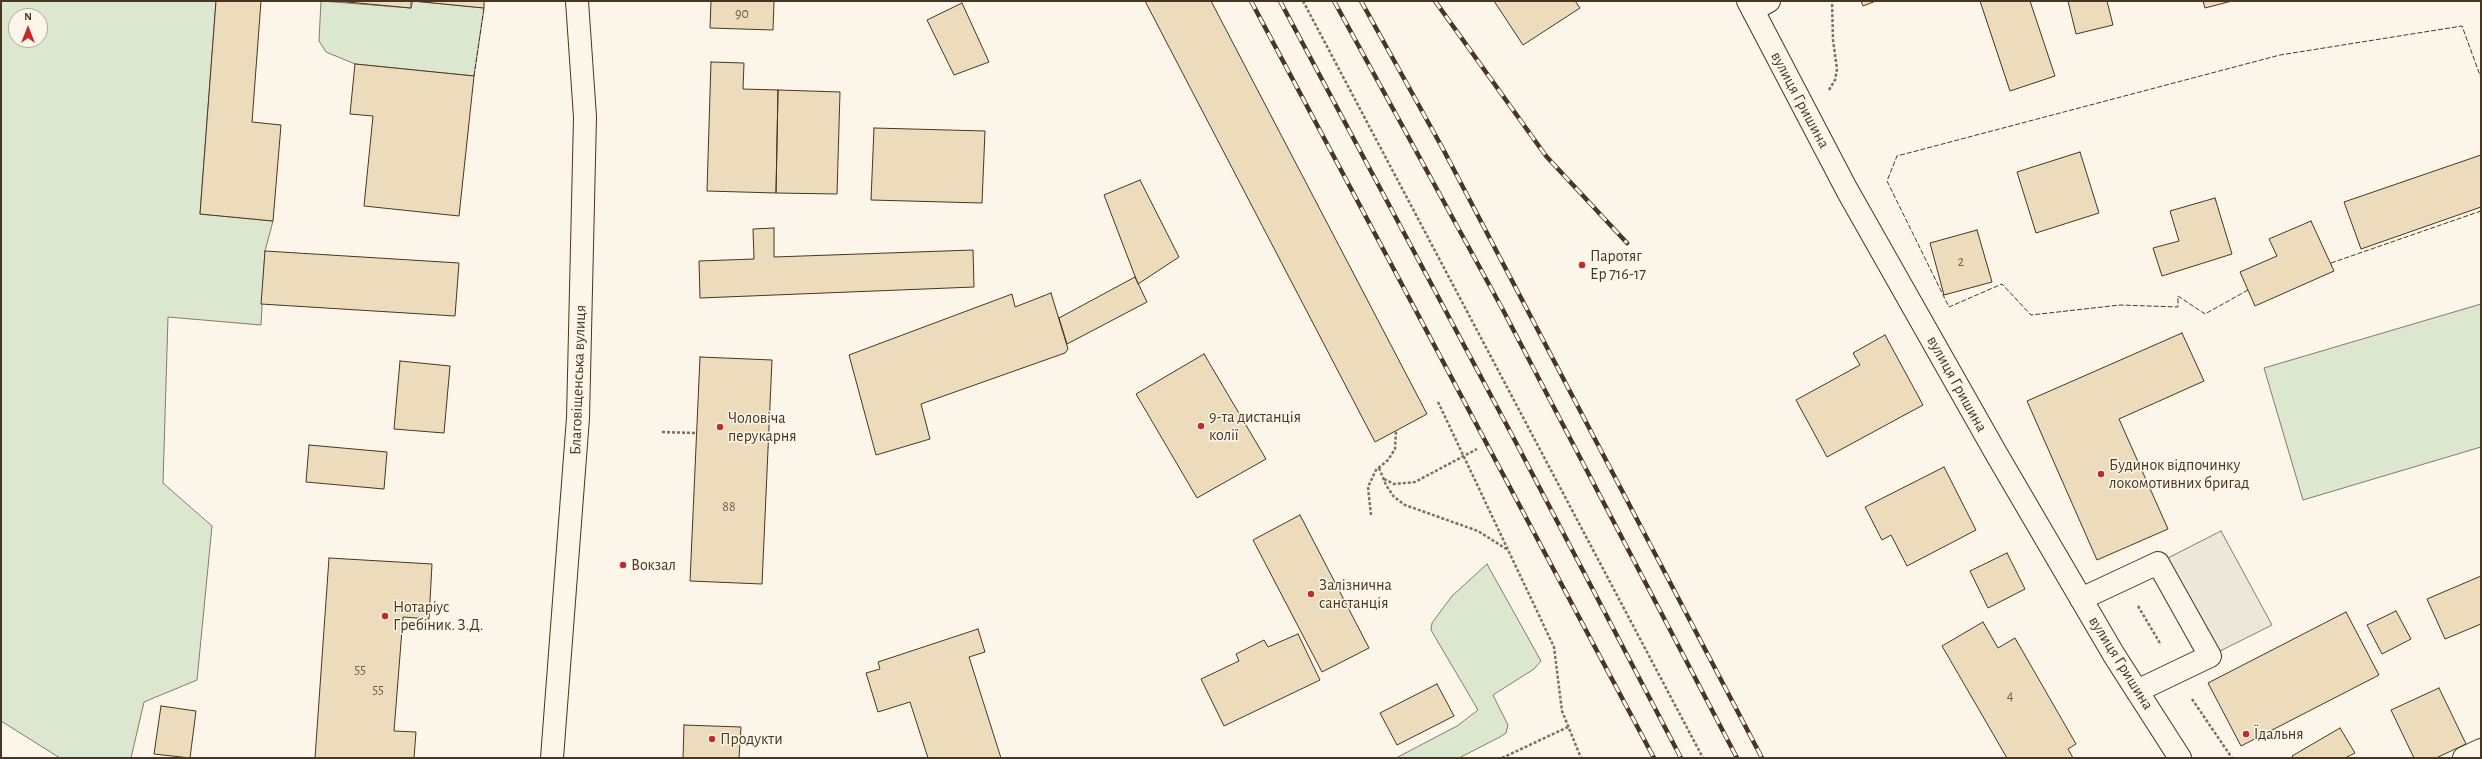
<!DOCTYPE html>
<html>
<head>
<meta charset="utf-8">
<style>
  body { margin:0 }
  #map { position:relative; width:2482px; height:759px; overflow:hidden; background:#fbf6e9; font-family:"Alegreya Sans",sans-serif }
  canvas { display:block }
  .frame { position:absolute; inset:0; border:2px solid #4a3520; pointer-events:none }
  .north { position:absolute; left:8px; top:8px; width:40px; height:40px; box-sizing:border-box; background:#fbf6e9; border:1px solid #b4a999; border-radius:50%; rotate:0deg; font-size:11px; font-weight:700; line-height:16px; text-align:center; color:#4a3520 }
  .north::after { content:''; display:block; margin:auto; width:14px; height:18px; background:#c62828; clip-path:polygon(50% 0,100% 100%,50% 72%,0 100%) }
</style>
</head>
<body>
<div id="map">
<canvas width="2482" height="759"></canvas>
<div class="frame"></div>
<div class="north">N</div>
</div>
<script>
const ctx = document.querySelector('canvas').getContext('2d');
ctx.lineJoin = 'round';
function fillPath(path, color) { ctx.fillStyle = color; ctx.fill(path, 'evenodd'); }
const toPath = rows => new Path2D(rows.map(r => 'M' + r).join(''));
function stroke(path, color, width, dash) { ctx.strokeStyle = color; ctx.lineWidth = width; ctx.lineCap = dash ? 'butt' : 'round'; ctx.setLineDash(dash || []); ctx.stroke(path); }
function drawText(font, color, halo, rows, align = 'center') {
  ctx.font = font + ' "Alegreya Sans",sans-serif'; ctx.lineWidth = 3; ctx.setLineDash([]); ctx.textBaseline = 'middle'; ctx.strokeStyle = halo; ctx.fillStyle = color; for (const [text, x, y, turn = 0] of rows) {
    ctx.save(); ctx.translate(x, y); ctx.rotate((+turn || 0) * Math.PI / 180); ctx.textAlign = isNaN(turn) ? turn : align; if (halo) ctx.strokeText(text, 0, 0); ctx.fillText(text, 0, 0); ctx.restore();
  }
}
const green = toPath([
  [1,1,216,1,200,214,273,221,265,251,261,325,168,317,163,483,212,526,197,680,144,702,131,758,60,758,1,721,1,1],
  [16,16,40,16,40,40,16,40,16,16],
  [321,1,411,8,413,1,484,8,474,76,355,64,326,52,319,41,321,1],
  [2481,304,2481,447,2303,500,2264,368,2481,304],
  [1487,564,1541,661,1534,669,1493,695,1508,725,1506,733,1500,737,1459,758,1396,758,1457,726,1478,710,1431,630,1432,623,1452,596,1487,564]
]);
fillPath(green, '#dce7d0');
stroke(green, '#887966', 1);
const parking = toPath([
  [2221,531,2272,625,2210,656,2158,563,2221,531]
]);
fillPath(parking, '#ede7d9');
stroke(parking, '#887966', 1);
const building = toPath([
  [216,1,261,1,252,122,281,125,273,221,200,214,216,1],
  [336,1,411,1,411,8,336,1],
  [413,1,484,1,484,8,413,1],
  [711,1,774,1,773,30,710,28,711,1],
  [1145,1,1211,1,1427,414,1375,442,1145,1],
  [1494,1,1575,1,1580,8,1523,45,1494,1],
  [1861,1,1876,1,1863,6,1861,1],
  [1980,1,2030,1,2055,76,2010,91,1980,1],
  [2068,1,2107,1,2113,25,2076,34,2068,1],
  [2203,1,2232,1,2205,8,2203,1],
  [962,3,989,62,954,75,927,20,962,3],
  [711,62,744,63,743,89,778,90,776,193,707,191,711,62],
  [355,64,474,76,459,216,364,206,373,116,350,114,355,64],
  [778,90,840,92,837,194,776,193,778,90],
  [874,128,985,131,982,203,871,200,874,128],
  [2080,152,2099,213,2036,233,2017,172,2080,152],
  [2481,155,2481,207,2361,249,2344,202,2481,155],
  [1140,180,1179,257,1138,284,1104,195,1140,180],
  [2215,198,2232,254,2162,276,2153,248,2179,241,2170,211,2215,198],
  [2311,221,2334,271,2255,306,2240,272,2277,256,2269,239,2311,221],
  [774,228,774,257,973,250,974,287,700,298,699,261,754,259,753,229,774,228],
  [1977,230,1992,282,1944,295,1930,243,1977,230],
  [265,251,459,263,455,316,261,304,265,251],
  [1135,277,1147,302,1067,344,1059,318,1135,277],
  [1051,293,1068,349,1065,353,921,404,930,439,876,455,849,355,1012,294,1015,307,1051,293],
  [2182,333,2204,381,2119,419,2168,529,2097,560,2027,401,2182,333],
  [1885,335,1923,405,1827,457,1796,400,1860,365,1853,353,1885,335],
  [1204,354,1266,459,1197,498,1136,394,1204,354],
  [700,357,772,360,762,584,690,581,700,357],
  [400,361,450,366,444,433,394,429,400,361],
  [309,445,387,452,384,489,306,482,309,445],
  [1944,467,1976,530,1907,566,1891,535,1882,540,1865,507,1944,467],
  [1300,515,1369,648,1322,672,1253,540,1300,515],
  [2007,553,2025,589,1988,608,1970,571,2007,553],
  [329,558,432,564,429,619,403,617,394,731,416,732,414,758,315,758,329,558],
  [2481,576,2481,624,2445,639,2427,599,2481,576],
  [2396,611,2411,639,2382,654,2367,625,2396,611],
  [2346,612,2379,675,2241,746,2208,683,2346,612],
  [1983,622,1998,648,2015,638,2076,744,2068,749,2073,758,2007,758,1942,646,1983,622],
  [978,629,985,652,969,657,1001,758,928,758,910,702,878,712,866,673,880,669,878,662,978,629],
  [1298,634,1320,680,1224,726,1201,679,1239,661,1236,654,1264,640,1268,647,1298,634],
  [1437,684,1454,716,1397,745,1380,713,1437,684],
  [2439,688,2466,744,2436,758,2414,758,2391,710,2439,688],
  [161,706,196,711,190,758,154,754,161,706],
  [684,725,741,727,739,758,683,758,684,725],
  [2340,728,2355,753,2345,758,2293,758,2292,756,2340,728]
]);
fillPath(building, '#ecdcbc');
stroke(building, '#4a3520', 1);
const minor = toPath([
  [1753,10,1769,1],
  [2081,599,2158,563,2210,656,2137,691],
  [2464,758,2481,750]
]);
const major = toPath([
  [1748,1,1847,190,1997,455,2114,655,2180,758],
  [552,758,578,418,585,117,577,1]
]);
stroke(minor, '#4a3520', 24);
stroke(major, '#4a3520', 24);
stroke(toPath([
  [1303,1,1703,758],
  [1829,90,1835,80,1837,69,1833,40,1832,1],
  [1438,402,1554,647,1562,711,1581,758],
  [662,432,696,433],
  [1379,468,1386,485,1394,497,1405,505,1478,531,1508,550],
  [1384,479,1394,484,1415,482,1477,449],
  [1371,515,1368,487,1376,470,1388,460,1395,449,1396,431],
  [2138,606,2161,645],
  [2192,699,2232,758],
  [1502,758,1568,727]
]), '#7f6f5c', 2.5, [3, 2]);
stroke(minor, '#fbf6e9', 22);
stroke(major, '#fbf6e9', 22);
const rail = toPath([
  [1251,1,1654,758],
  [1280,1,1512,435,1681,758],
  [1334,1,1503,310,1737,758],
  [1361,1,1443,149,1762,758],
  [1435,1,1546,156,1627,243]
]);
stroke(rail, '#4a3520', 4.5);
stroke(rail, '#fbf6e9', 3, [9]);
stroke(toPath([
  [474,76,484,8],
  [2331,263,2481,211],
  [2248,290,2205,314,2178,296,2178,307,2120,305,2031,315,2002,284,1949,307,1887,181,1897,156,2280,55,2462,26,2481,78]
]), '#4a3520', 1, [5, 2]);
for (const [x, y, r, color] of [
  [1582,265,4,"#c62828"],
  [1201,426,4,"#c62828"],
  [720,427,4,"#c62828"],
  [2101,474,4,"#c62828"],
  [623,565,4,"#c62828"],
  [1311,594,4,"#c62828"],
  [385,616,4,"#c62828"],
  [2246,734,4,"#c62828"],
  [712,739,4,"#c62828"]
]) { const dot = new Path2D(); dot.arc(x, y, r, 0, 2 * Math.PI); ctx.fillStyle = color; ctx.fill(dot); stroke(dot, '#fbf6e9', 1.5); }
drawText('14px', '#725f47', null, [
  ["90",742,14],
  ["2",1961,262],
  ["88",729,507],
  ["55",360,670],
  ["55",378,690],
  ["4",2010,696]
]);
drawText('16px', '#4a3520', '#fbf6e9', [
  ["вулиця Гришина",1800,100,62],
  ["Благовіщенська вулиця",578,380,-88],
  ["вулиця Гришина",1957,384,61],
  ["вулиця Гришина",2121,663,58]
]);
drawText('16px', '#4a3520', '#fbf6e9', [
  ["Паротяг",1590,256],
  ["Ер 716-17",1590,274],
  ["9-та дистанція",1209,417],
  ["колії",1209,435],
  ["Чоловіча",728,418],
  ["перукарня",728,436],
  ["Будинок відпочинку",2109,465],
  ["локомотивних бригад",2109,483],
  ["Вокзал",631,565],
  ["Залізнична",1319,585],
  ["санстанція",1319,603],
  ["Нотаріус",393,607],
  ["Гребіник. З.Д.",393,625],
  ["Їдальня",2254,734],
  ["Продукти",720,739]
], 'left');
</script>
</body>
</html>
